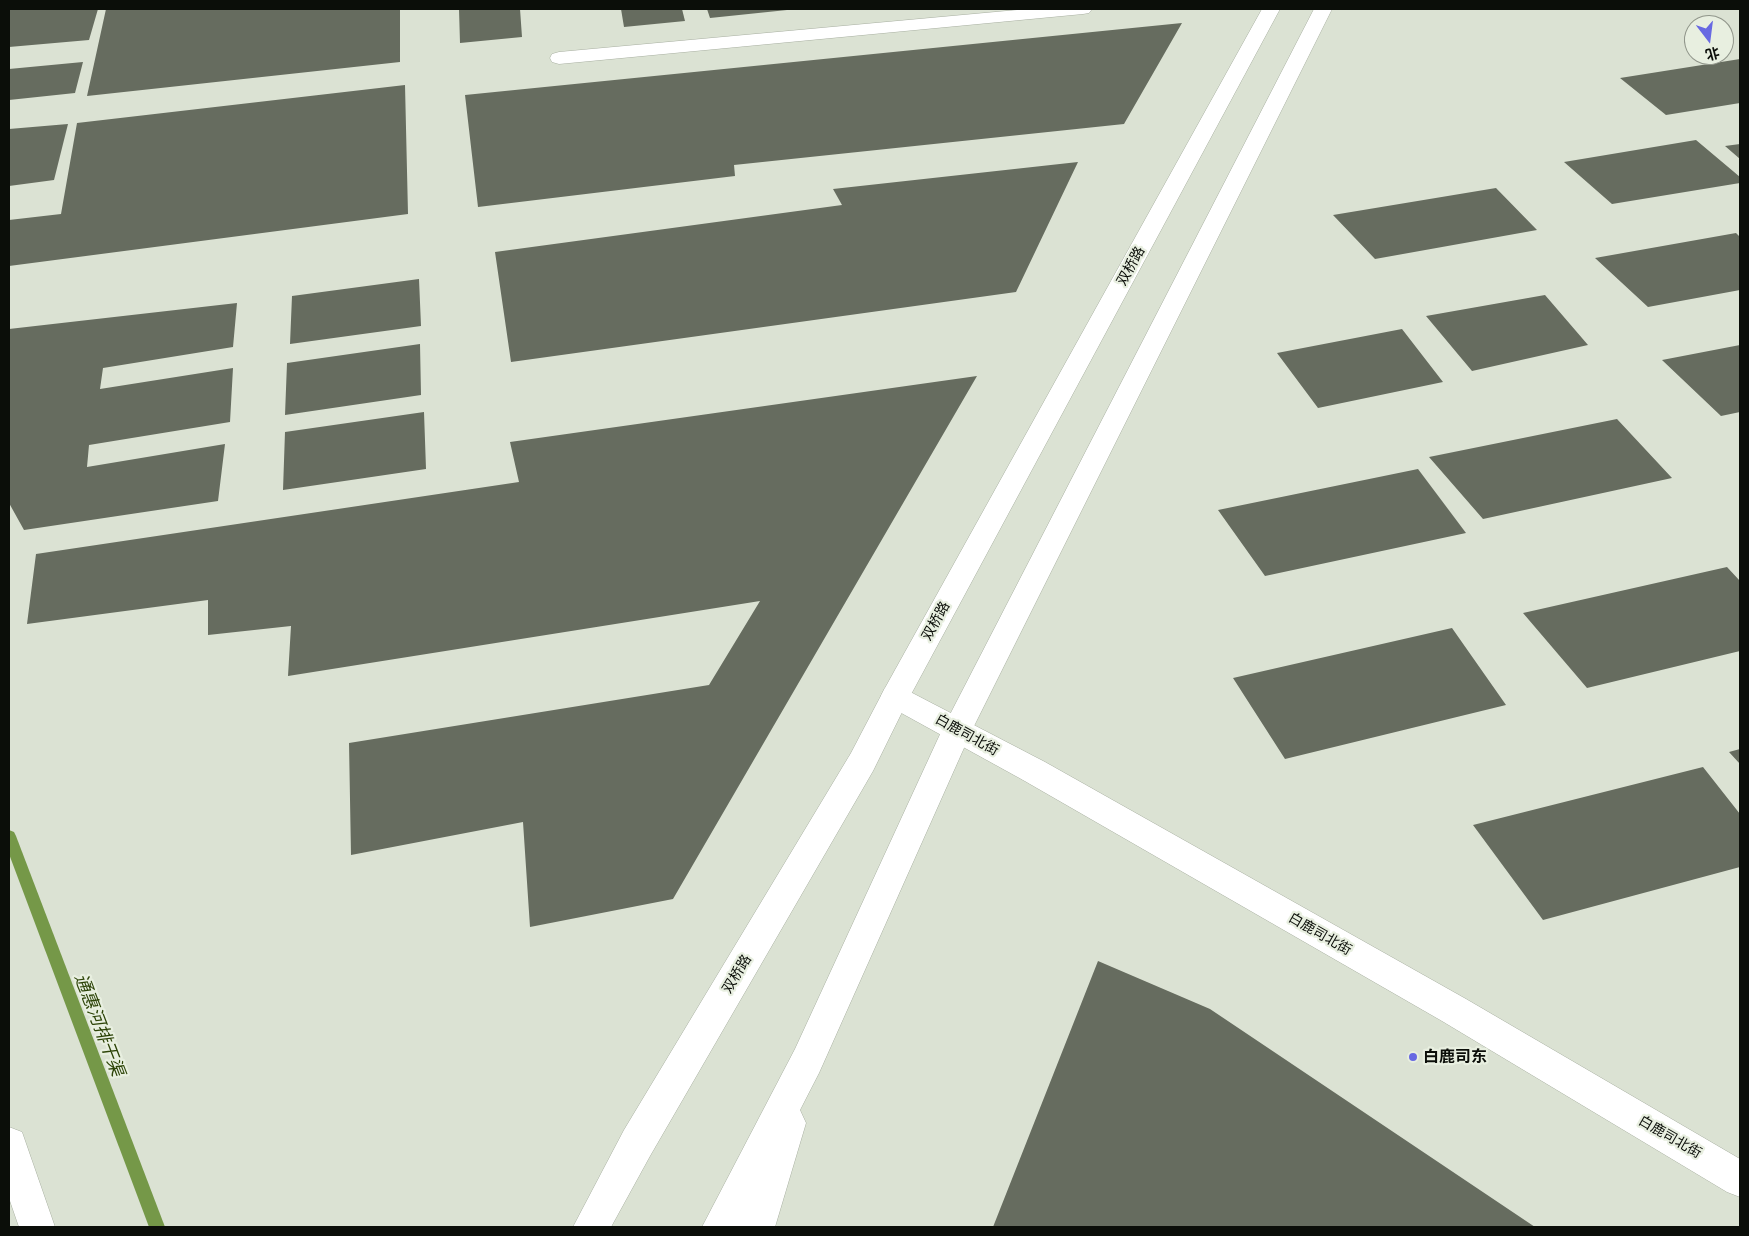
<!DOCTYPE html>
<html>
<head>
<meta charset="utf-8">
<style>
  body { margin:0 }
  #map { position:relative; width:1749px; height:1236px; overflow:hidden; background:#dbe2d3; font-family:Inter,"Noto Sans SC",sans-serif }
  canvas { display:block }
  .frame { position:absolute; inset:0; border:10px solid #0b0e09; pointer-events:none }
  .north { position:absolute; left:1684px; top:15px; width:50px; height:50px; box-sizing:border-box; background:#e8efe0; border:1px solid #90958a; border-radius:50%; rotate:165deg; font-size:14px; font-weight:700; line-height:20px; text-align:center; color:#0b0e09 }
  .north::after { content:''; display:block; margin:auto; width:18px; height:22px; background:#6869e2; clip-path:polygon(50% 0,100% 100%,50% 72%,0 100%) }
</style>
</head>
<body>
<div id="map">
<canvas width="1749" height="1236"></canvas>
<div class="frame"></div>
<div class="north">北</div>
</div>
<script>
const ctx = document.querySelector('canvas').getContext('2d');
ctx.lineJoin = 'round';
const toPath = rows => new Path2D(rows.map(r => 'M' + r).join(''));
function fillPath(path, color) { ctx.fillStyle = color; ctx.fill(path, 'evenodd'); }
function stroke(path, color, width, dash) { ctx.strokeStyle = color; ctx.lineWidth = width; ctx.lineCap = dash ? 'butt' : 'round'; ctx.setLineDash(dash || []); ctx.stroke(path); }
function drawText(font, color, halo, rows, align = 'center') {
  ctx.font = font + ' Inter,"Noto Sans SC",sans-serif'; ctx.lineWidth = 4.5; ctx.setLineDash([]); ctx.textBaseline = 'middle'; ctx.strokeStyle = halo; ctx.fillStyle = color; for (const [text, x, y, turn = 0] of rows) {
    ctx.save(); ctx.translate(x, y); ctx.rotate((+turn || 0) * Math.PI / 180); ctx.textAlign = isNaN(turn) ? turn : align; if (halo) ctx.strokeText(text, 0, 0); ctx.fillText(text, 0, 0); ctx.restore();
  }
}
fillPath(toPath([
  [9,830,14,832,16,836,165,1227,149,1227,9,854,9,830]
]), '#759848');
fillPath(toPath([
  [9,9,98,9,89,40,9,47],
  [106,9,400,9,400,62,87,96],
  [459,9,520,9,522,37,460,43],
  [621,9,682,9,685,21,624,27],
  [707,9,787,9,787,10,710,18],
  [1182,23,1124,124,734,165,735,176,478,207,465,95],
  [1740,59,1740,103,1666,115,1620,78],
  [83,62,75,93,9,100,9,69],
  [405,85,408,214,9,266,9,220,61,214,77,123],
  [68,124,54,180,9,186,9,129],
  [1696,140,1740,177,1740,183,1612,204,1564,162],
  [1740,144,1740,159,1725,146],
  [1078,162,1016,292,511,362,495,252,842,205,833,189],
  [1496,188,1537,230,1375,259,1333,215],
  [1736,233,1740,237,1740,290,1648,307,1595,258],
  [419,279,421,326,290,344,292,296],
  [1545,295,1588,345,1472,371,1426,316],
  [237,303,233,347,103,368,100,389,233,368,230,422,89,445,87,467,225,444,218,501,24,530,9,503,9,329],
  [1402,329,1443,382,1318,408,1277,353],
  [420,344,421,395,285,415,287,363],
  [1740,345,1740,412,1721,416,1662,360],
  [977,376,673,899,530,927,523,822,351,855,349,743,709,685,760,601,288,676,291,626,208,635,208,600,27,624,36,554,519,482,510,442],
  [424,412,426,469,283,490,285,432],
  [1617,419,1672,478,1483,519,1429,457],
  [1418,469,1466,533,1265,576,1218,510],
  [1727,567,1740,581,1740,651,1587,688,1523,613],
  [1452,628,1506,705,1285,759,1233,678],
  [1740,749,1740,764,1729,752],
  [1703,767,1740,814,1740,867,1543,920,1473,825],
  [1098,961,1210,1009,1535,1227,993,1227]
]), '#666c5f');
const minor = toPath([
  [1028,9,1092,9,1089,13,1083,14,559,64,552,62,550,58,552,54,559,52,1028,9],
  [895,684,1045,762,1466,999,1740,1159,1740,1197,1727,1192,1442,1021,1023,780,885,704,881,696,885,688,895,684]
]);
const tertiary = toPath([
  [1262,9,1280,9,908,700,873,771,650,1156,611,1227,573,1227,624,1130,851,753,885,688,1262,9],
  [1314,9,1332,9,972,730,819,1073,800,1110,806,1123,775,1227,702,1227,795,1049,942,730,1314,9],
  [9,1127,22,1132,55,1227,19,1227,9,1198,9,1127]
]);
stroke(minor, '#a8afa1', 1);
stroke(tertiary, '#a8afa1', 1);
fillPath(minor, '#fff');
fillPath(tertiary, '#fff');
for (const [x, y, r, color] of [
  [1413,1057,5,"#6869e2"]
]) { const dot = new Path2D(); dot.arc(x, y, r, 0, 2 * Math.PI); ctx.fillStyle = color; ctx.fill(dot); stroke(dot, '#e8efe0', 2); }
drawText('14px', '#0b0e09', '#e8efe0', [
  ["双桥路",1131,266,-61],
  ["双桥路",936,621,-61],
  ["白鹿司北街",967,735,29],
  ["白鹿司北街",1320,934,30],
  ["双桥路",737,974,-59],
  ["白鹿司北街",1670,1137,30]
]);
drawText('bold 16px', '#0b0e09', '#e8efe0', [
  ["白鹿司东",1423,1057]
], 'left');
drawText('italic 18px', '#2d4408', '#e8efe0', [
  ["通惠河排干渠",99,1025,69]
]);
</script>
</body>
</html>
